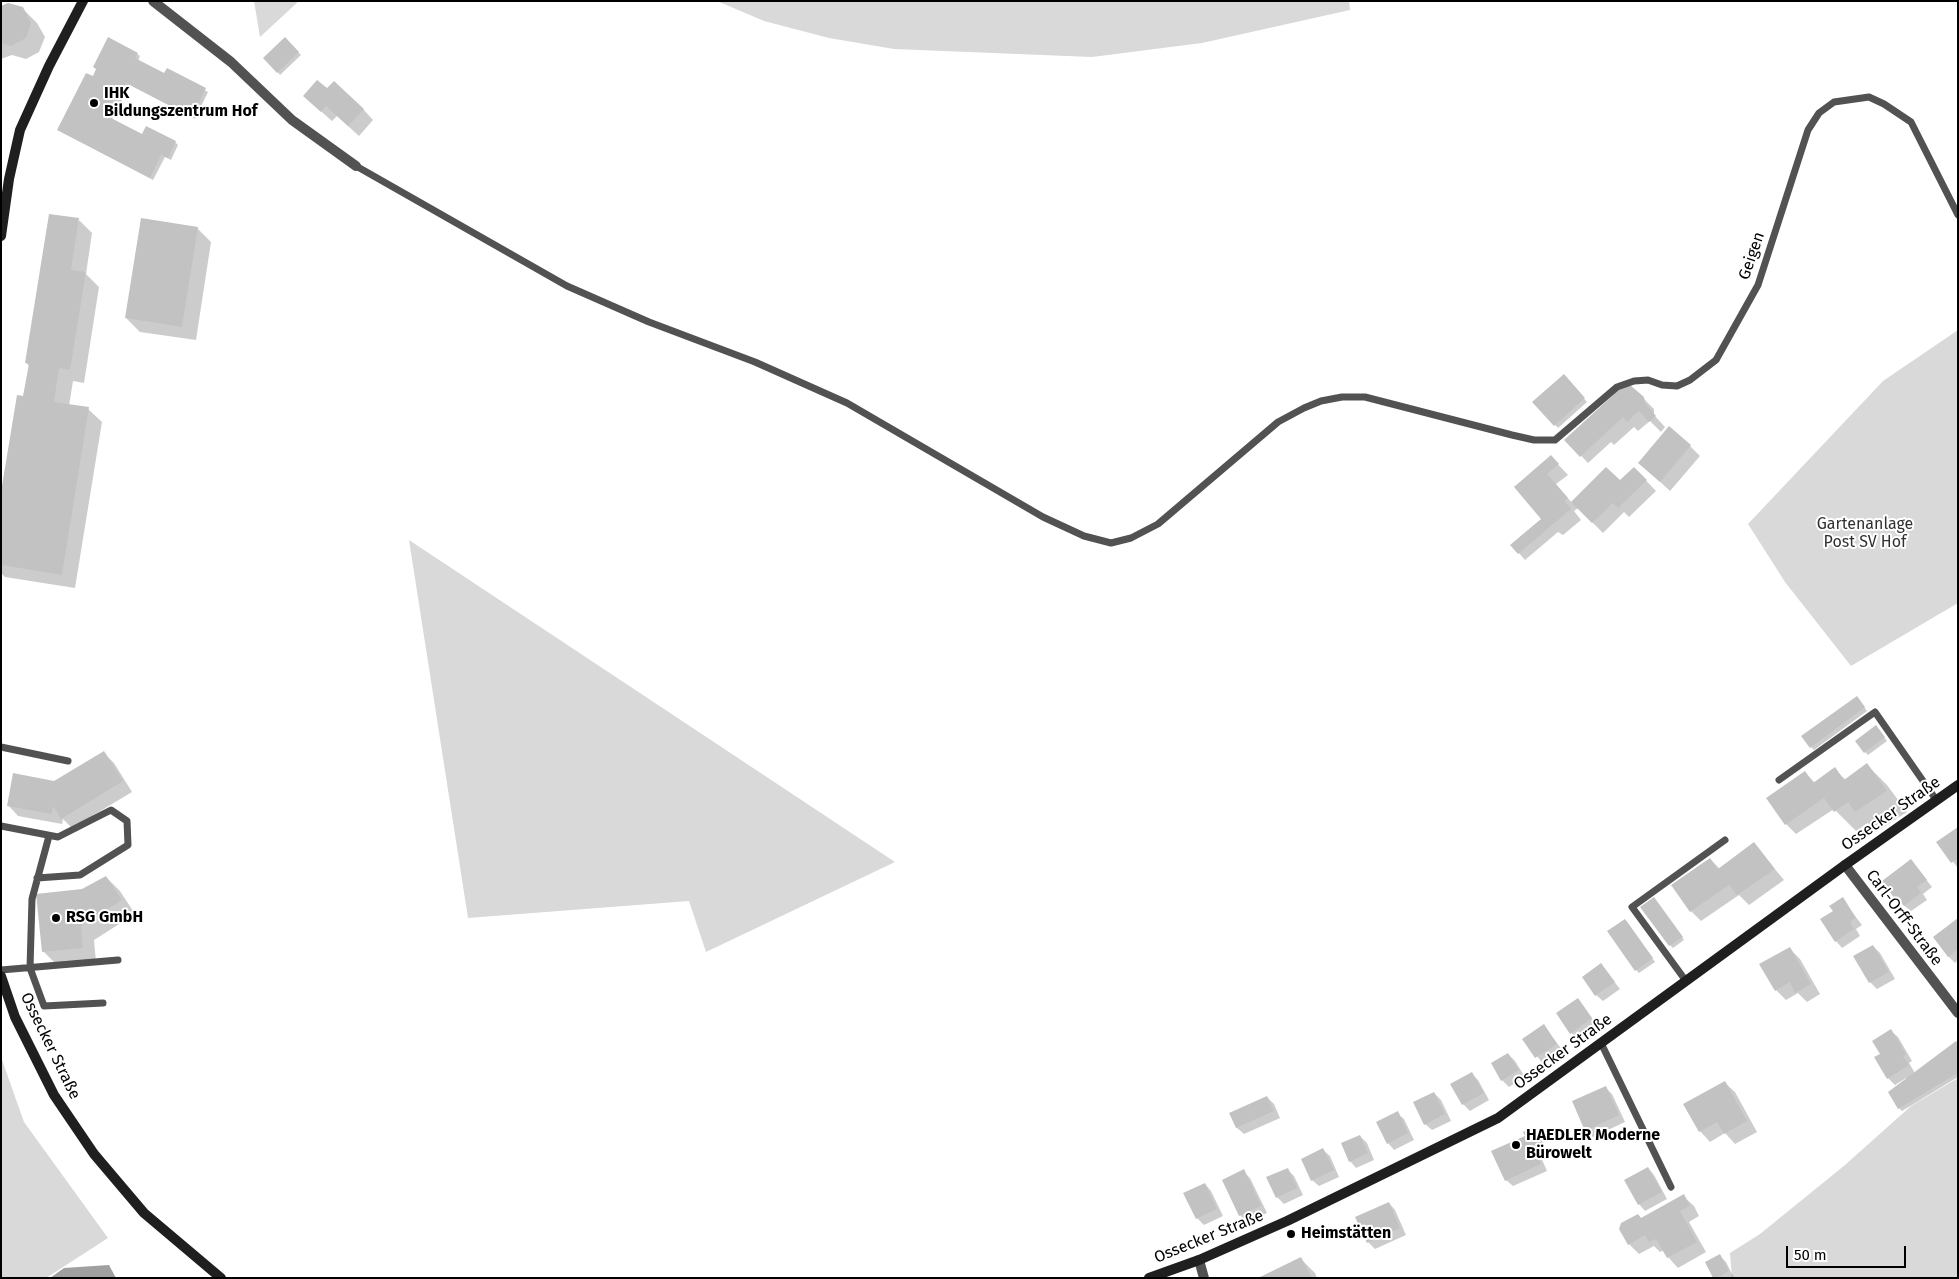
<!DOCTYPE html>
<html>
<head>
<meta charset="utf-8">
<style>
  body { margin:0 }
  #map { position:relative; width:1959px; height:1279px; overflow:hidden; background:#fff; font-family:"Fira Sans",sans-serif }
  canvas { display:block }
  .frame { position:absolute; inset:0; border:2px solid #000; pointer-events:none }
  .scale { position:absolute; left:1786px; top:1246px; width:120px; height:22px; box-sizing:border-box; border:2px solid #000; border-top:0; padding-left:6px; font-size:15px; line-height:18px; white-space:nowrap; color:#000; -webkit-text-stroke:4px #fff; paint-order:stroke }
</style>
</head>
<body>
<div id="map">
<canvas width="1959" height="1279"></canvas>
<div class="frame"></div>
<div class="scale">50 m</div>
</div>
<script>
const ctx = document.querySelector('canvas').getContext('2d');
ctx.lineJoin = 'round';
function fillPath(path, color) { ctx.fillStyle = color; ctx.fill(path, 'evenodd'); }
const toPath = rows => new Path2D(rows.map(r => 'M' + r).join(''));
function stroke(path, color, width, dash) { ctx.strokeStyle = color; ctx.lineWidth = width; ctx.lineCap = dash ? 'butt' : 'round'; ctx.setLineDash(dash || []); ctx.stroke(path); }
function drawText(font, color, halo, rows, align = 'center') {
  ctx.font = font + ' "Fira Sans",sans-serif'; ctx.lineWidth = 4; ctx.setLineDash([]); ctx.textBaseline = 'middle'; ctx.strokeStyle = halo; ctx.fillStyle = color; for (const [text, x, y, turn = 0] of rows) {
    ctx.save(); ctx.translate(x, y); ctx.rotate((+turn || 0) * Math.PI / 180); ctx.textAlign = isNaN(turn) ? turn : align; if (halo) ctx.strokeText(text, 0, 0); ctx.fillText(text, 0, 0); ctx.restore();
  }
}
fillPath(toPath([
  [254,1,299,1,260,37],
  [717,1,1349,1,1350,10,1202,43,1092,57,894,49,829,38,764,21],
  [1958,330,1958,603,1851,666,1785,582,1748,524,1883,381],
  [409,540,895,862,706,952,689,901,468,918],
  [1,1057,24,1122,108,1238,46,1278,1,1278],
  [1958,1078,1958,1278,1732,1278,1730,1253,1760,1234,1845,1165,1911,1106]
]), '#d9d9d9');
fillPath(toPath([
  [109,1265,116,1278,50,1278,64,1268]
]), '#a0a0a0');
fillPath(toPath([
  [1,7,23,9,37,23,45,37,39,52,26,59,12,55,1,59],
  [285,39,301,55,280,75,265,58],
  [137,54,140,56,138,61,165,74,167,70,208,92,195,119,130,85,112,119,143,135,175,142,178,145,171,160,165,157,153,180,58,130,93,78],
  [327,90,363,109,373,120,359,136,337,116,332,121,315,106],
  [79,220,92,233,86,274,99,287,84,383,73,381,69,406,88,409,102,422,75,588,5,577,1,573,1,500,24,398,29,366,26,362],
  [197,228,211,242,196,340,140,332,126,318],
  [1564,376,1587,402,1558,428,1534,402],
  [1643,398,1654,409,1654,415,1665,427,1661,432,1650,421,1638,431,1634,427,1614,445,1611,442,1588,463,1566,440],
  [1690,446,1700,456,1670,491,1640,463],
  [1551,457,1568,475,1556,484,1572,503,1620,482,1634,468,1656,491,1629,517,1624,512,1603,533,1578,508,1574,511,1581,520,1563,535,1558,532,1525,560,1512,545,1543,519,1516,487],
  [1859,700,1867,711,1814,750,1811,747],
  [1879,730,1887,741,1868,755,1865,752],
  [104,753,114,763,132,792,72,828,63,819,62,824,18,816,8,805,55,782],
  [1867,765,1887,785,1907,812,1876,832,1868,823,1856,831,1834,809,1796,834,1786,824,1805,772,1815,783,1834,769,1846,780],
  [1958,828,1958,868,1938,843],
  [1754,844,1784,880,1749,905,1739,895,1701,921,1691,911,1710,859,1720,869],
  [1911,860,1932,887,1923,894,1927,900,1911,911,1898,901],
  [106,877,120,891,135,914,94,940,96,962,57,965,43,951],
  [1842,899,1862,925,1856,929,1860,936,1842,948,1836,941,1834,911],
  [1657,902,1684,940,1673,948,1670,945],
  [1958,919,1958,960,1955,963,1948,956],
  [1628,923,1655,962,1639,973,1636,970],
  [1873,946,1880,953,1895,979,1877,989,1870,982,1855,957],
  [1789,948,1800,959,1820,994,1807,1002,1798,993,1786,1000,1776,990],
  [1601,965,1620,989,1603,1001,1596,995],
  [1578,1000,1597,1025,1578,1039,1571,1033],
  [1544,1026,1563,1051,1543,1064,1524,1039],
  [1891,1031,1898,1037,1912,1061,1909,1063,1915,1073,1958,1044,1958,1077,1902,1111,1899,1108,1907,1079,1906,1078,1895,1085,1888,1078,1881,1054],
  [1508,1054,1515,1061,1525,1077,1509,1087,1502,1080],
  [1471,1073,1478,1080,1489,1100,1470,1111,1463,1104],
  [1724,1082,1735,1092,1757,1132,1735,1144,1725,1133,1710,1142,1700,1131,1685,1104],
  [1605,1087,1612,1094,1625,1122,1593,1137,1586,1130],
  [1434,1093,1441,1100,1451,1121,1432,1130,1425,1124],
  [1267,1097,1274,1104,1280,1118,1244,1134,1237,1128,1231,1114],
  [1397,1113,1404,1119,1414,1140,1394,1150,1388,1143],
  [1534,1129,1540,1135,1547,1151,1540,1155,1547,1171,1513,1186,1506,1180,1526,1136],
  [1360,1136,1367,1143,1374,1160,1356,1168,1350,1161],
  [1323,1150,1330,1156,1339,1177,1319,1186,1312,1180],
  [1648,1168,1654,1175,1667,1199,1645,1211,1639,1204],
  [1287,1169,1294,1176,1303,1195,1284,1204,1277,1197,1268,1178],
  [1243,1171,1250,1178,1267,1213,1247,1222,1240,1215,1224,1180],
  [1205,1184,1211,1191,1223,1216,1204,1225,1197,1218],
  [1683,1196,1694,1206,1699,1216,1689,1222,1706,1252,1678,1268,1668,1257,1664,1250,1660,1252,1654,1246,1639,1254,1629,1244,1638,1215,1642,1219],
  [1389,1203,1395,1210,1406,1235,1375,1249,1368,1242],
  [1719,1255,1726,1262,1734,1278,1714,1278],
  [1301,1259,1315,1273,1317,1278,1261,1278]
]), '#0003');
fillPath(toPath([
  [8,3,23,7,31,23,26,38,11,46,1,43,1,6],
  [108,37,138,53,135,58,164,73,167,68,206,88,192,117,126,83,109,117,142,134,146,126,176,141,168,158,161,155,150,178,57,130,86,73,93,76,96,69,93,67],
  [285,37,299,52,277,73,263,58],
  [317,80,327,88,334,81,364,109,348,126,326,106,321,112,303,96],
  [49,214,79,218,71,270,86,272,70,370,59,368,54,402,89,407,62,575,1,565,1,492,17,395,23,396,29,364,25,363],
  [141,218,198,227,182,327,125,318],
  [1564,374,1585,398,1554,426,1532,402],
  [1630,385,1644,397,1645,403,1656,416,1649,422,1639,411,1627,422,1623,417,1580,457,1564,440,1622,387],
  [1669,426,1691,445,1660,482,1638,463],
  [1551,455,1559,464,1547,474,1568,498,1564,501,1571,509,1518,554,1510,545,1541,519,1514,487],
  [1606,467,1620,480,1634,467,1647,480,1618,508,1613,503,1592,523,1571,502],
  [1857,696,1865,707,1810,748,1801,736],
  [1876,725,1885,737,1864,753,1855,741],
  [104,751,123,781,61,819,53,806,52,814,7,806,13,773,54,781],
  [1867,763,1887,791,1855,812,1848,802,1834,812,1824,798,1785,825,1766,798,1805,771,1813,783,1835,767,1844,780],
  [1958,827,1958,859,1951,863,1936,842],
  [1754,842,1775,869,1737,895,1729,885,1690,912,1671,885,1710,858,1718,869],
  [1911,859,1927,880,1917,887,1921,893,1904,906,1900,900,1897,902,1882,881],
  [106,876,122,900,81,926,83,948,42,952,36,894,82,889],
  [1654,897,1683,937,1669,946,1640,907],
  [1843,897,1856,918,1850,922,1854,929,1835,942,1820,919,1833,911,1829,906],
  [1958,918,1958,949,1948,957,1933,937],
  [1625,919,1653,958,1635,971,1607,931],
  [1873,945,1889,972,1869,983,1853,956],
  [1790,947,1811,984,1795,993,1790,982,1775,991,1759,964],
  [1601,963,1615,982,1595,996,1582,977],
  [1578,998,1592,1018,1570,1034,1556,1013],
  [1544,1024,1557,1044,1535,1058,1522,1039],
  [1891,1029,1906,1054,1903,1056,1909,1065,1887,1079,1874,1057,1880,1054,1872,1041],
  [1956,1041,1958,1043,1958,1073,1898,1109,1888,1092],
  [1508,1053,1519,1070,1501,1081,1491,1063],
  [1472,1072,1484,1093,1462,1105,1450,1084],
  [1725,1081,1747,1121,1724,1134,1717,1122,1699,1132,1683,1104],
  [1606,1086,1619,1115,1585,1131,1572,1101],
  [1434,1092,1445,1114,1424,1125,1413,1102],
  [1267,1096,1274,1111,1236,1128,1229,1113],
  [1398,1111,1408,1133,1387,1144,1376,1122],
  [1534,1127,1542,1144,1534,1148,1541,1164,1505,1181,1491,1151,1525,1136,1523,1132],
  [1360,1135,1368,1153,1349,1162,1341,1143],
  [1323,1148,1334,1170,1311,1181,1301,1159],
  [1648,1167,1662,1192,1638,1205,1624,1180],
  [1288,1168,1297,1188,1276,1198,1266,1177],
  [1244,1169,1261,1206,1239,1216,1222,1180],
  [1205,1183,1217,1209,1196,1219,1183,1193],
  [1684,1194,1690,1206,1680,1211,1697,1242,1667,1258,1656,1239,1649,1242,1645,1235,1628,1245,1619,1229,1621,1223,1638,1214,1641,1218],
  [1389,1202,1400,1228,1367,1243,1355,1217],
  [1720,1254,1729,1271,1717,1278,1713,1278,1705,1262],
  [1301,1257,1312,1278,1258,1278]
]), '#c2c2c2');
stroke(toPath([
  [356,166,567,286,649,322,755,362,847,403,1043,517,1084,536,1111,543,1131,538,1158,524,1278,422,1304,408,1321,401,1342,397,1365,397,1512,435,1534,440,1555,440,1617,387,1634,381,1648,380,1662,385,1677,386,1690,380,1716,360,1758,285,1808,130,1819,113,1834,102,1869,97,1884,104,1911,122,1958,215],
  [1,747,68,761],
  [1779,780,1875,712,1937,801],
  [1,826,58,837,111,810,127,821,128,845,80,875,37,878],
  [49,836,32,899,30,968,44,1006,103,1003],
  [1,970,118,960],
  [1686,981,1632,907,1725,840],
  [1601,1043,1671,1187]
]), '#525252', 7);
stroke(toPath([
  [153,1,231,62,292,120,356,166],
  [1845,865,1958,1013],
  [1199,1260,1204,1278]
]), '#525252', 10);
stroke(toPath([
  [1,236,9,179,20,130,49,66,83,1],
  [1,976,15,1017,54,1095,94,1154,144,1213,221,1278],
  [1149,1278,1199,1260,1287,1221,1498,1118,1845,865,1958,785]
]), '#1f1f1f', 10);
for (const [x, y, r, color] of [
  [94,103,5,"#000"],
  [56,918,5,"#000"],
  [1516,1145,5,"#000"],
  [1291,1234,5,"#000"]
]) { const dot = new Path2D(); dot.arc(x, y, r, 0, 2 * Math.PI); ctx.fillStyle = color; ctx.fill(dot); stroke(dot, '#fff', 2); }
drawText('bold 16px', '#000', '#fff', [
  ["IHK",104,94],
  ["Bildungszentrum Hof",104,112],
  ["RSG GmbH",66,918],
  ["HAEDLER Moderne",1526,1136],
  ["Bürowelt",1526,1154],
  ["Heimstätten",1301,1234]
], 'left');
drawText('16px', '#000', '#fff', [
  ["Geigen",1752,256,-71],
  ["Ossecker Straße",1891,814,-35],
  ["Carl-Orff-Straße",1904,918,53],
  ["Ossecker Straße",50,1046,64],
  ["Ossecker Straße",1563,1052,-36],
  ["Ossecker Straße",1209,1237,-22]
]);
drawText('16px', '#303030', '#fff', [
  ["Gartenanlage",1865,525],
  ["Post SV Hof",1865,543]
]);
</script>
</body>
</html>
